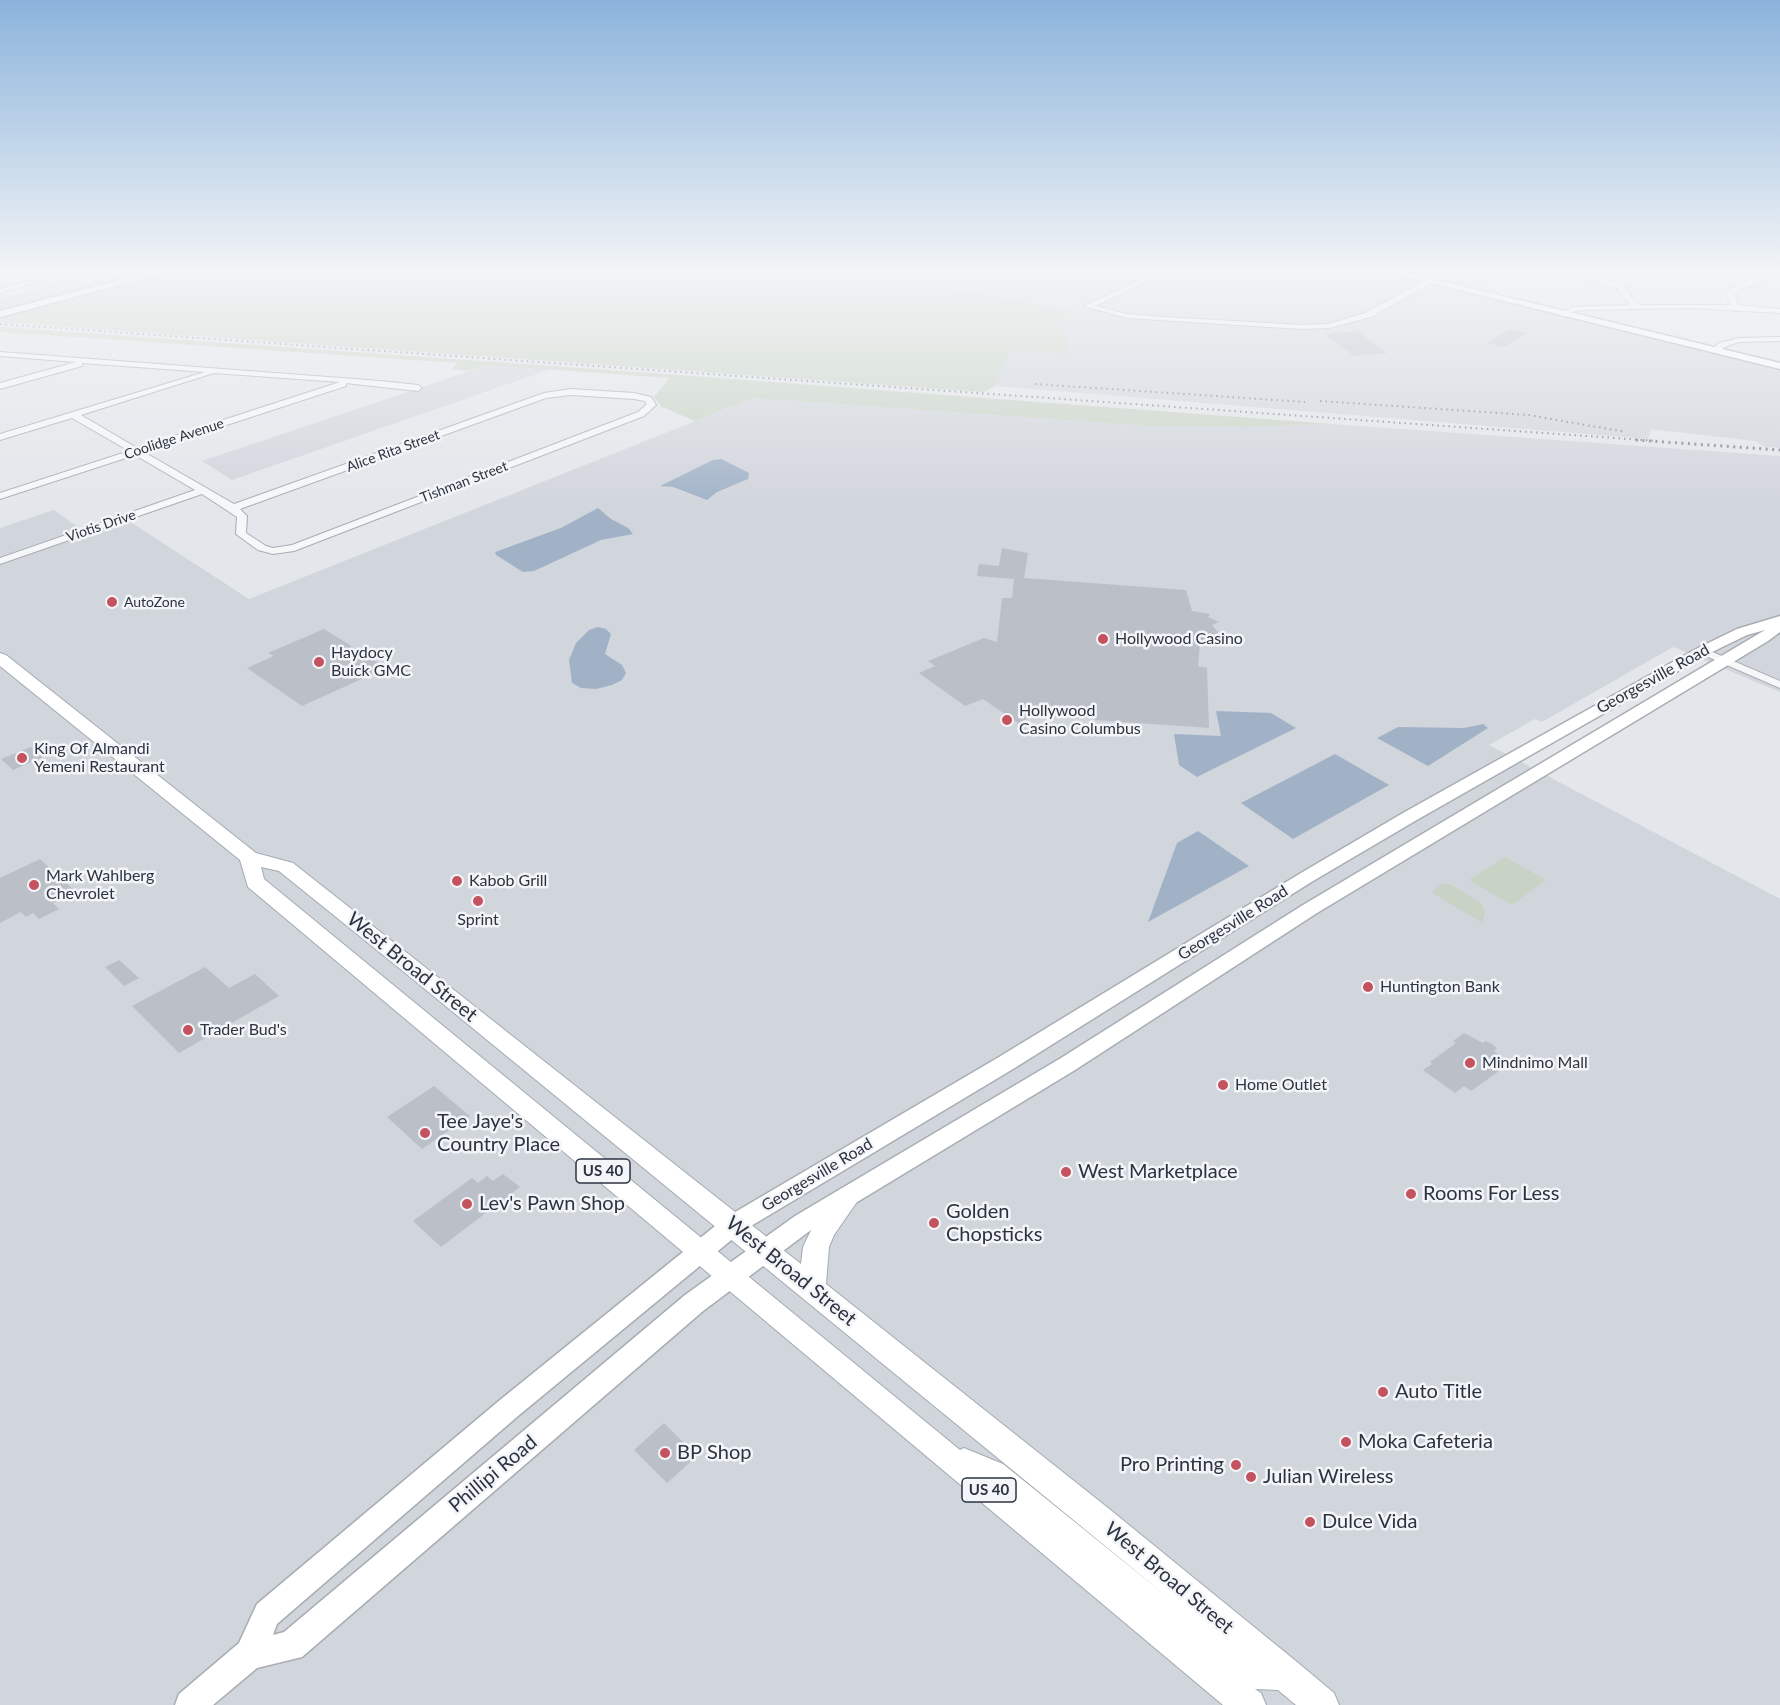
<!DOCTYPE html>
<html>
<head>
<meta charset="utf-8">
<style>
  body { margin:0 }
  canvas { display:block; background:#e3e6ea }
</style>
</head>
<body>
<canvas width="1780" height="1705"></canvas>
<script>
const ctx = document.querySelector('canvas').getContext('2d');
ctx.lineJoin = 'round';
function fillPath(path, color) { ctx.fillStyle = color; ctx.fill(path, 'evenodd'); }
const toPath = rows => new Path2D(rows.map(r => 'M' + r).join(''));
function stroke(path, color, width, dash) { ctx.strokeStyle = color; ctx.lineWidth = width; ctx.lineCap = dash ? 'butt' : 'round'; ctx.setLineDash(dash || []); ctx.stroke(path); }
function drawText(font, color, halo, rows, align = 'center') {
  ctx.font = font + ' Lato,sans-serif'; ctx.lineWidth = 5; ctx.setLineDash([]); ctx.textBaseline = 'middle'; ctx.strokeStyle = halo; ctx.fillStyle = color; for (const [text, x, y, turn = 0] of rows) {
    ctx.save(); ctx.translate(x, y); ctx.rotate((+turn || 0) * Math.PI / 180); ctx.textAlign = isNaN(turn) ? turn : align; if (halo) ctx.strokeText(text, 0, 0); ctx.fillText(text, 0, 0); ctx.restore();
  }
}
fillPath(toPath([
  [875,271,1491,271,1504,274,1472,291,1780,367,1780,448,1765,447,1755,441,1651,429,1648,439,995,386,1010,350,1060,321,1081,313,870,273],
  [488,365,551,369,232,480,202,461],
  [753,398,1150,426,1247,427,1332,424,1780,456,1780,692,1673,647,1542,722,1535,719,1489,745,1780,899,1780,1705,0,1705,0,528,54,510,89,535,129,521,249,599]
]), '#d1d5dc');
fillPath(toPath([
  [134,271,157,271,0,312,0,299,57,285,61,289],
  [174,271,875,271,871,273,1082,313,1060,321,1070,354,1010,350,995,386,984,392,0,322,0,317],
  [0,327,665,374,1332,424,1247,427,1150,426,753,398,695,421,662,407,654,397,669,378,488,365,468,371,452,369,458,363,0,332],
  [1505,857,1546,880,1512,905,1469,880],
  [1443,884,1450,884,1482,904,1485,913,1482,923,1433,893,1432,891]
]), '#c8d3c5');
fillPath(toPath([
  [721,459,749,473,748,479,717,492,707,500,673,487,660,486,713,460],
  [598,508,611,519,628,528,633,534,601,540,534,571,523,572,496,555,495,552,561,528],
  [598,627,606,629,611,634,605,654,622,665,626,673,622,680,612,685,596,689,581,688,572,683,569,660,576,643,589,630],
  [1216,711,1271,713,1296,728,1197,777,1179,765,1174,734,1221,736],
  [1483,724,1488,728,1428,766,1377,738,1398,727,1464,728],
  [1335,754,1389,785,1293,839,1241,803],
  [1198,831,1249,866,1148,922,1177,843]
]), '#a1b2c7');
fillPath(toPath([
  [1510,329,1527,333,1504,347,1487,343],
  [1357,331,1387,353,1354,356,1325,334],
  [1002,548,1028,553,1024,578,1186,590,1192,611,1210,614,1208,617,1219,622,1212,625,1218,632,1214,640,1200,642,1198,666,1207,668,1209,728,1095,720,1095,716,1062,714,1059,705,1018,723,983,699,965,706,919,673,935,666,928,661,984,638,997,642,1002,598,1012,598,1014,579,977,576,979,564,999,566],
  [324,629,386,668,302,706,247,668,274,656,268,653],
  [31,747,43,757,13,770,1,759],
  [40,859,76,892,53,903,59,909,39,919,33,913,26,917,21,912,0,923,0,878],
  [119,960,139,978,124,986,105,967],
  [205,967,229,988,255,974,279,996,179,1053,132,1006],
  [1464,1033,1483,1043,1486,1041,1492,1044,1497,1048,1494,1051,1509,1064,1471,1091,1464,1086,1455,1093,1423,1070,1432,1064,1430,1062,1456,1043,1453,1041],
  [434,1086,470,1116,422,1149,387,1117],
  [503,1174,520,1187,441,1247,413,1221,472,1178,478,1183,487,1176,493,1181],
  [664,1423,697,1456,667,1483,634,1450]
]), '#bbbfc7');
const minor = toPath([
  [16,271,28,271,0,279,0,275,16,271],
  [32,271,40,271,48,279,0,293,0,289,40,278,32,271],
  [104,271,118,271,65,283,61,281,104,271],
  [1160,271,1169,271,1095,306,1127,314,1164,317,1301,325,1329,324,1365,313,1428,279,1435,281,1371,317,1329,328,1301,329,1127,318,1084,306,1160,271],
  [1551,271,1564,271,1618,283,1639,271,1648,271,1624,286,1633,299,1639,305,1730,305,1727,293,1738,284,1773,271,1780,271,1780,273,1744,288,1735,294,1738,305,1780,309,1780,313,1689,308,1583,310,1575,311,1565,316,1562,316,1562,312,1573,307,1630,305,1617,288,1551,271],
  [1780,337,1780,341,1739,342,1725,347,1718,352,1711,350,1719,343,1739,338,1780,337],
  [0,352,380,381,418,385,422,388,418,391,346,383,346,386,144,452,234,504,544,393,571,389,634,393,651,397,656,405,644,416,294,551,273,554,258,550,236,534,237,517,202,494,0,564,0,558,195,490,135,455,0,499,0,493,129,451,72,418,0,440,0,434,205,372,82,363,82,366,0,389,0,383,76,362,0,356,0,352],
  [214,373,340,382,137,448,81,415,214,373],
  [571,395,634,399,645,401,647,404,638,412,292,545,273,548,266,546,246,533,247,516,240,509,546,398,571,395],
  [1703,648,1780,681,1780,688,1699,653,1699,649,1703,648]
]);
const secondary = toPath([
  [155,271,171,271,0,317,0,311,155,271],
  [1383,271,1400,271,1780,363,1780,369,1383,271],
  [1780,616,1780,632,1768,641,1317,913,1075,1070,811,1230,703,1311,302,1657,257,1668,213,1705,175,1705,179,1694,239,1643,257,1604,500,1400,725,1218,999,1057,1301,873,1403,813,1698,648,1737,629,1780,616],
  [1765,630,1303,905,1061,1058,795,1216,685,1295,284,1632,273,1635,277,1624,518,1416,741,1232,1013,1069,1313,881,1415,821,1708,654,1747,635,1765,630]
]);
const primary = toPath([
  [0,653,6,655,256,853,293,863,801,1264,803,1247,815,1222,840,1189,849,1186,858,1189,861,1196,834,1235,829,1247,826,1284,1108,1508,1297,1662,1334,1693,1339,1705,1296,1705,1278,1690,1255,1689,1261,1693,1266,1705,1223,1705,248,887,240,860,0,666,0,653],
  [261,867,279,871,398,967,1170,1599,1003,1464,964,1448,960,1450,264,879,261,867]
]);
stroke(minor, '#a8adb4', 2);
stroke(secondary, '#a8adb4', 3);
stroke(primary, '#a3aab5', 2);
fillPath(minor, '#f6f7f9');
fillPath(secondary, '#fff');
fillPath(primary, '#fff');
stroke(toPath([
  [0,324,1657,441],
  [1035,384,1305,402],
  [1320,401,1528,415,1626,432]
]), '#7e8593', 2, [1.5, 4]);
stroke(toPath([
  [1636,440,1780,450]
]), '#7e8593', 3, [2, 4.5]);
const sky = ctx.createLinearGradient(0, 0, 0, 510);
sky.addColorStop(0, '#8bb3db');
sky.addColorStop(0.53, '#f2f4f6');
sky.addColorStop(1, '#f2f4f600');
ctx.fillStyle = sky;
ctx.fillRect(0, 0, 1780, 510);
for (const [x, y, r, color] of [
  [112,602,6,"#c5525f"],
  [1103,639,6,"#c5525f"],
  [319,662,6,"#c5525f"],
  [1007,720,6,"#c5525f"],
  [22,758,6,"#c5525f"],
  [457,881,6,"#c5525f"],
  [34,885,6,"#c5525f"],
  [478,901,6,"#c5525f"],
  [1368,987,6,"#c5525f"],
  [188,1030,6,"#c5525f"],
  [1470,1063,6,"#c5525f"],
  [1223,1085,6,"#c5525f"],
  [425,1133,6,"#c5525f"],
  [1066,1172,6,"#c5525f"],
  [1411,1194,6,"#c5525f"],
  [467,1204,6,"#c5525f"],
  [934,1223,6,"#c5525f"],
  [1383,1392,6,"#c5525f"],
  [1346,1442,6,"#c5525f"],
  [665,1453,6,"#c5525f"],
  [1236,1465,6,"#c5525f"],
  [1251,1477,6,"#c5525f"],
  [1310,1522,6,"#c5525f"]
]) { const dot = new Path2D(); dot.arc(x, y, r, 0, 2 * Math.PI); ctx.fillStyle = color; ctx.fill(dot); stroke(dot, '#f3f5f8', 2); }
drawText('14px', '#2c3341', '#f3f5f8', [
  ["Coolidge Avenue",174,439,-18],
  ["Alice Rita Street",393,451,-20],
  ["Tishman Street",464,482,-21],
  ["Viotis Drive",101,526,-19]
]);
drawText('14px', '#2c3341', '#f3f5f8', [
  ["AutoZone",124,602]
], 'left');
for (const [x, y, w] of [
  [603,1171,54],
  [989,1490,54]
]) { const box = new Path2D(); box.roundRect(x - w / 2, y - 12, w, 24, 4.5); ctx.fillStyle = '#f3f5f8'; ctx.fill(box); stroke(box, '#2c3341', 1.5); }
drawText('bold 15px', '#2c3341', null, [
  ["US 40",603,1171],
  ["US 40",989,1490]
]);
drawText('16px', '#2c3341', '#f3f5f8', [
  ["Hollywood Casino",1115,639],
  ["Haydocy",331,653],
  ["Buick GMC",331,671],
  ["Hollywood",1019,711],
  ["Casino Columbus",1019,729],
  ["King Of Almandi",34,749],
  ["Yemeni Restaurant",34,767],
  ["Mark Wahlberg",46,876],
  ["Chevrolet",46,894],
  ["Kabob Grill",469,881],
  ["Sprint",478,920,"center"],
  ["Huntington Bank",1380,987],
  ["Trader Bud's",200,1030],
  ["Mindnimo Mall",1482,1063],
  ["Home Outlet",1235,1085]
], 'left');
drawText('16px', '#2c3341', '#f3f5f8', [
  ["Georgesville Road",1653,679,-29],
  ["Georgesville Road",1233,923,-32],
  ["Georgesville Road",817,1175,-31]
]);
drawText('20px', '#2c3341', '#f3f5f8', [
  ["West Broad Street",412,967,39],
  ["West Broad Street",791,1271,39],
  ["Phillipi Road",493,1474,-40],
  ["West Broad Street",1169,1578,40]
]);
drawText('20px', '#2c3341', '#f3f5f8', [
  ["Tee Jaye's",437,1122],
  ["Country Place",437,1145],
  ["West Marketplace",1078,1172],
  ["Rooms For Less",1423,1194],
  ["Lev's Pawn Shop",479,1204],
  ["Golden",946,1212],
  ["Chopsticks",946,1235],
  ["Auto Title",1395,1392],
  ["Moka Cafeteria",1358,1442],
  ["BP Shop",677,1453],
  ["Pro Printing",1224,1465,"right"],
  ["Julian Wireless",1263,1477],
  ["Dulce Vida",1322,1522]
], 'left');
</script>
</body>
</html>
